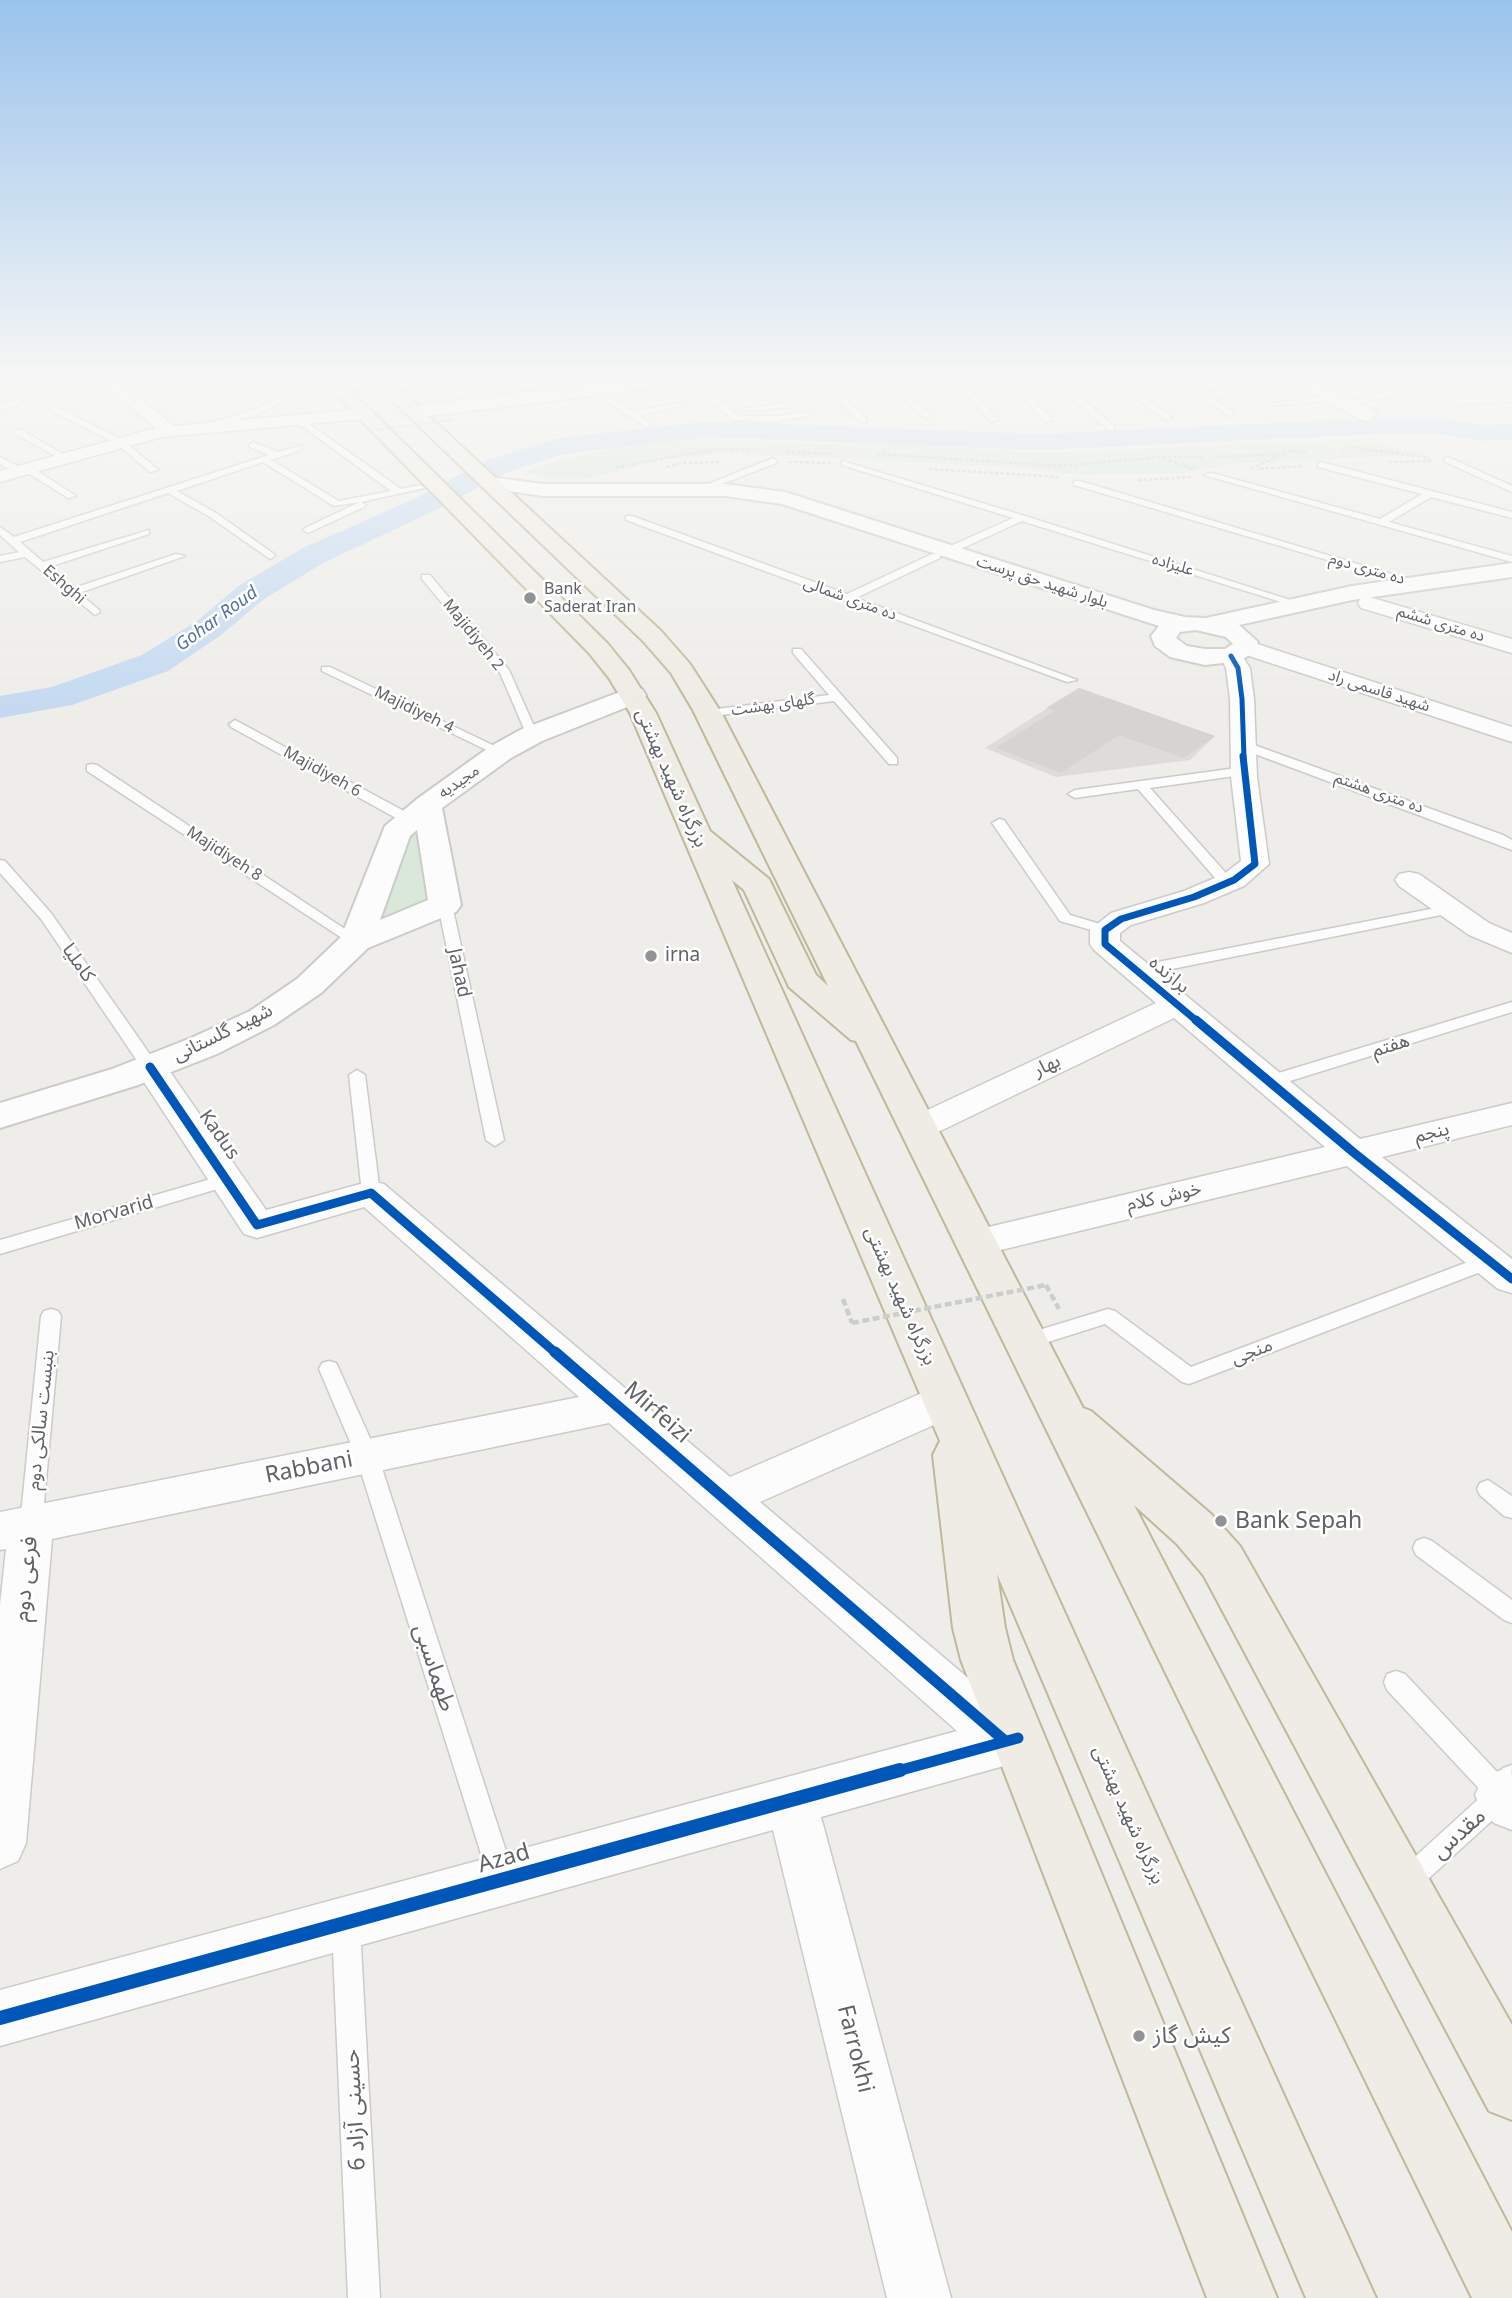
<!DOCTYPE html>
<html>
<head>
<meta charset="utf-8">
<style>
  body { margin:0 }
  canvas { display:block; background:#eeede9 }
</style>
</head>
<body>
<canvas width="1512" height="2298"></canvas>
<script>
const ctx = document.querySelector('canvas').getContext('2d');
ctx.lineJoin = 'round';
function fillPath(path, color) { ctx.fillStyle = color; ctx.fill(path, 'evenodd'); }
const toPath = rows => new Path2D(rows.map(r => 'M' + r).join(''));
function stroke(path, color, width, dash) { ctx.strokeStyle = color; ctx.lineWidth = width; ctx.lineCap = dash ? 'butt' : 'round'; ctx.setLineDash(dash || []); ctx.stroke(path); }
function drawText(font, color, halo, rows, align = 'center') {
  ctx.font = font + ' "Noto Sans","Noto Sans Arabic",sans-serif'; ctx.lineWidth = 5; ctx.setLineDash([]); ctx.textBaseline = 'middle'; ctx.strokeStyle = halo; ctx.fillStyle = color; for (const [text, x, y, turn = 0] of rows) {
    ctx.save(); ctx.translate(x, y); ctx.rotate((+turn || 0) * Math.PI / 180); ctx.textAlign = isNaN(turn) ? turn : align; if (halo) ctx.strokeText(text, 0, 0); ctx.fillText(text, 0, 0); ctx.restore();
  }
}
fillPath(toPath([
  [1079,688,1215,736,1190,760,1056,777,985,748]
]), '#dedcd8');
fillPath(toPath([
  [703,438,848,445,882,443,1046,453,1356,440,1431,454,1231,464,1182,473,1078,475,1029,468,731,453,664,459,588,479,545,479,526,471,570,457,661,441],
  [408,830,421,830,431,891,423,901,372,921]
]), '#d9e8d8');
fillPath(toPath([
  [1399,417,1433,417,1482,425,1512,424,1512,440,1482,441,1433,433,1399,433,1039,450,708,437,564,454,507,472,434,511,325,562,264,599,221,635,168,671,72,705,0,718,0,696,52,687,142,655,197,621,240,585,303,548,414,499,487,460,560,438,708,421,1039,434,1399,417]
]), '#c5daf1');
fillPath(toPath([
  [1079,688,1215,736,1184,758,1119,735,1061,773,996,748,1054,711,1046,708]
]), '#d5d4d2');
const lane = toPath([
  [90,381,106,381,81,388,77,386,90,381],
  [534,381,543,381,554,398,548,398,534,381],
  [689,381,698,381,738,416,776,416,805,412,809,415,776,422,733,420,689,381],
  [819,381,828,381,866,418,866,422,860,422,819,381],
  [883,381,892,381,930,414,930,418,924,418,883,381],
  [954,381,1018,381,1052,420,1045,422,1011,383,967,386,998,420,991,422,954,381],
  [1053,381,1062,381,1114,426,1114,430,1108,430,1053,381],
  [1114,381,1124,381,1172,418,1165,420,1114,381],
  [1179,381,1189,381,1206,393,1262,387,1266,389,1212,398,1234,412,1231,417,1179,381],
  [1399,381,1407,381,1408,387,1399,395,1345,406,1341,404,1393,391,1400,386,1399,381],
  [1481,381,1504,383,1435,388,1431,386,1481,381],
  [592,388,598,388,633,411,682,403,686,405,639,415,651,423,648,428,592,392,592,388],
  [294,392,301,394,256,415,197,431,193,428,250,411,294,392],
  [1332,396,1335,400,1273,406,1269,404,1332,396],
  [1512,398,1512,402,1457,404,1453,402,1457,400,1512,398],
  [17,400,24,402,0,410,0,405,17,400],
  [786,403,789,407,744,411,740,409,786,403],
  [51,407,57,407,123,440,158,470,150,472,117,444,51,411,51,407],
  [298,416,401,489,420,485,425,488,361,502,366,505,364,507,308,533,303,530,305,528,360,502,334,506,263,462,177,491,216,513,274,554,275,556,270,559,210,517,168,493,20,542,43,562,149,530,149,534,49,567,74,588,176,554,185,556,79,593,99,610,100,612,95,615,25,557,0,562,0,556,19,552,0,535,0,527,14,537,269,455,250,447,249,445,253,442,278,452,301,446,301,450,271,460,339,501,391,491,295,421,298,416],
  [15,430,21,430,70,458,63,460,15,434,15,430],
  [0,457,24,469,31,467,76,496,68,498,25,471,18,473,0,464,0,457],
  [1448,457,1512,486,1512,492,1445,462,1444,460,1448,457],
  [773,458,777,461,776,463,704,491,696,489,773,458],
  [842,461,1025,516,1306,605,1297,607,1022,521,952,553,944,553,944,549,1013,518,842,465,842,461],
  [1321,462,1512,512,1512,518,1431,497,1389,522,1512,556,1512,562,1204,475,1212,473,1380,519,1422,494,1318,467,1318,463,1321,462],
  [1074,481,1080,481,1421,583,1412,585,1074,485,1074,481],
  [626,516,632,516,847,594,932,554,940,554,940,558,856,598,1077,680,1067,682,626,520,626,516],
  [422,575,430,575,509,670,538,735,536,738,528,738,500,673,422,579,422,575],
  [793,649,801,649,897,758,897,764,889,764,834,701,705,717,703,714,709,710,829,695,793,653,793,649],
  [322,667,330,667,507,752,505,755,497,755,322,671,322,667],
  [235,720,415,817,417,820,415,823,405,823,231,727,229,724,235,720],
  [1243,741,1503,835,1512,840,1512,850,1239,748,1237,745,1243,741],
  [92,764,97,765,363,941,356,945,351,944,87,771,87,765,92,764],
  [1244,767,1249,768,1249,774,1150,788,1232,880,1232,886,1227,887,1222,886,1138,789,1075,798,1068,794,1075,790,1244,767],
  [999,819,1004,820,1070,915,1110,927,1112,930,1110,933,1105,934,1060,921,992,823,999,819],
  [0,860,5,861,51,913,156,1063,158,1067,156,1071,144,1071,41,919,0,873,0,860],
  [445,901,452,905,504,1140,495,1146,486,1140,438,905,445,901],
  [1451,905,1456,906,1458,909,1456,912,1137,976,1129,971,1137,966,1451,905],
  [1512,1002,1512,1012,1274,1086,1268,1087,1260,1082,1262,1078,1512,1002],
  [357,1070,365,1075,380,1193,377,1197,371,1199,365,1197,362,1193,349,1075,357,1070],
  [228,1174,234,1176,237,1180,234,1184,0,1254,0,1240,228,1174],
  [1489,1254,1496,1256,1498,1261,1496,1266,1189,1384,1182,1382,1105,1324,1026,1349,1019,1346,1016,1341,1019,1336,1108,1309,1115,1311,1191,1367,1489,1254],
  [51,1309,58,1311,61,1316,42,1525,39,1532,31,1534,23,1532,20,1525,41,1316,44,1311,51,1309],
  [329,1361,336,1363,339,1369,378,1456,514,1876,510,1885,501,1889,492,1885,488,1876,356,1456,319,1369,322,1363,329,1361],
  [1488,1480,1512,1496,1512,1518,1504,1516,1480,1495,1477,1489,1480,1483,1488,1480],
  [1424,1538,1432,1541,1512,1600,1512,1623,1504,1620,1416,1555,1413,1548,1416,1541,1424,1538],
  [1396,1671,1405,1674,1499,1774,1503,1768,1512,1765,1510,1804,1415,1891,1406,1895,1397,1891,1393,1882,1397,1873,1484,1794,1387,1690,1384,1682,1387,1674,1396,1671],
  [346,1913,356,1917,360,1927,380,2298,348,2298,332,1927,336,1917,346,1913]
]);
const street = toPath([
  [100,381,118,381,174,426,364,409,372,414,364,419,162,437,0,482,0,471,156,428,100,381],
  [1369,597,1512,639,1512,653,1361,608,1358,603,1361,598,1369,597],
  [1245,640,1512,727,1512,742,1240,653,1250,668,1254,699,1257,777,1269,864,1244,886,1204,903,1131,925,1120,933,1120,941,1360,1139,1512,1103,1512,1125,1382,1157,1512,1259,1512,1293,1498,1289,1347,1166,976,1256,963,1252,957,1243,963,1234,976,1230,1325,1147,1174,1018,930,1136,918,1139,906,1136,901,1128,906,1120,1156,1003,1094,950,1090,944,1090,930,1111,913,1184,891,1224,874,1241,861,1231,777,1230,699,1226,668,1220,656,1223,651,1236,650,1234,647,1237,642,1245,640],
  [1409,872,1419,874,1489,923,1512,933,1512,953,1469,935,1399,886,1395,880,1399,874,1409,872],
  [150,1057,162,1060,266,1210,371,1181,384,1184,730,1477,931,1389,946,1385,961,1389,967,1401,961,1413,760,1502,1013,1716,1018,1714,1036,1721,1043,1738,1036,1755,1018,1762,821,1817,951,2298,887,2298,773,1830,0,2046,0,1990,957,1731,609,1423,52,1539,26,1843,18,1861,0,1869,0,1605,6,1549,0,1550,0,1512,579,1397,364,1207,257,1238,244,1234,134,1067,138,1060,150,1057],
  [1501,1770,1512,1775,1512,1830,1494,1823,1483,1813,1475,1795,1483,1777,1501,1770]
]);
const secondary = toPath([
  [622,381,678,381,670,386,413,418,404,412,413,406,622,381],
  [1291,381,1314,381,1374,411,1376,415,1367,421,1360,419,1291,381],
  [489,477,543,484,725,484,785,492,1154,610,1185,617,1206,618,1352,586,1512,563,1512,577,1352,600,1239,625,1258,642,1254,652,1240,661,1205,665,1170,657,1155,646,1151,636,1159,626,782,504,725,496,543,496,482,487,479,483,482,479,489,477],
  [1196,630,1226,637,1233,644,1225,649,1205,649,1187,646,1176,638,1180,632,1196,630],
  [633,687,642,689,646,695,642,701,542,741,511,758,442,808,461,905,456,912,368,948,321,993,274,1025,217,1054,138,1085,0,1128,0,1103,112,1069,191,1038,250,1011,297,979,341,937,385,826,417,799,491,746,522,729,633,687],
  [417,830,428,900,380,920,410,836,417,830]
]);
const highway = toPath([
  [323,381,341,381,607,643,629,670,656,713,710,831,769,879,816,975,828,986,693,710,671,673,643,641,372,381,391,381,661,631,690,664,722,714,1083,1408,1091,1411,1211,1514,1240,1546,1512,2025,1512,2120,1489,2111,1204,1576,1177,1544,1134,1505,1512,2232,1512,2298,1472,2298,856,1041,851,1040,789,987,744,890,732,880,1376,2298,1306,2298,997,1574,1005,1628,1013,1660,1277,2298,1207,2298,961,1660,953,1628,933,1455,940,1441,630,713,609,678,589,653,323,381]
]);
stroke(lane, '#cbcbca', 3);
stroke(street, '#cbcbca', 3);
stroke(secondary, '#cbcbca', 4);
stroke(highway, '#c1b89b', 4);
stroke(toPath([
  [1342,451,1350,447,1430,458],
  [786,452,833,454],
  [877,454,1062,466,1161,457,1203,457],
  [1216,457,1282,454,1292,450,1307,453],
  [1169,460,1193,469],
  [789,462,830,463],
  [1389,462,1433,461],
  [616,467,716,449,749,450],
  [667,467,684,463,721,462],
  [929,469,1060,477],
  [1251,469,1278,456],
  [1260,469,1303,466],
  [1138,480,1192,477]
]), '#cacecc', 2.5, [3.5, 2]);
stroke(toPath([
  [1046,1285,1059,1309],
  [843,1299,852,1323]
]), '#cacecc', 4.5, [7, 3.5]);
fillPath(lane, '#fcfcfc');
fillPath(street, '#fcfcfc');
fillPath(secondary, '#fcfcfc');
fillPath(highway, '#eeece4');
stroke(toPath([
  [376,430,451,420]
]), '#cacecc', 2.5, [3.5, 2]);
stroke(toPath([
  [852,1323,1046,1285]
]), '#cacecc', 4.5, [7, 3.5]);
stroke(toPath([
  [1231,656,1238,668,1242,699,1244,758]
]), '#0057b8', 5);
stroke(toPath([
  [1198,1022,1105,944,1105,930,1121,919,1194,897,1234,880,1255,864,1243,756]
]), '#0057b8', 7);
stroke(toPath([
  [1196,1020,1353,1152,1512,1279],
  [150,1067,257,1225,371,1193,557,1354]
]), '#0057b8', 9);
stroke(toPath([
  [555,1352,1005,1741],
  [894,1772,1018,1738]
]), '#0057b8', 11);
stroke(toPath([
  [0,2018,900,1770]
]), '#0057b8', 14);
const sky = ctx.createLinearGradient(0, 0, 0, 703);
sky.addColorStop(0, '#9ac3ec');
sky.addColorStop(0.54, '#f7f7f5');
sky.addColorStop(1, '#f7f7f500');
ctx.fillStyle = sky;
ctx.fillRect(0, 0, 1512, 703);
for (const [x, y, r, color] of [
  [530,598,7,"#919394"],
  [651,956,7,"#919394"],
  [1221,1521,7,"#919394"],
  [1139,2036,7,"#919394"]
]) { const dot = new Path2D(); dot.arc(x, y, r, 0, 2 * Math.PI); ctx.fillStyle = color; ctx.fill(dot); stroke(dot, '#fff', 2.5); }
drawText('16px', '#5f6266', '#fff', [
  ["علیزاده",1173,565,17],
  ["ده متری دوم",1367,569,16],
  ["بلوار شهید حق پرست",1042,582,18],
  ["Eshghi",64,585,41],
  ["ده متری شمالی",850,599,20],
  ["ده متری ششم",1441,624,17],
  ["Majidiyeh 2",473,635,51],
  ["شهید قاسمی راد",1379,691,18],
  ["گلهای بهشت",773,705,-8],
  ["Majidiyeh 4",414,710,26],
  ["Majidiyeh 6",322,772,29],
  ["مجیدیه",459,782,-35],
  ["ده متری هشتم",1379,793,20],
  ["Majidiyeh 8",224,854,33]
]);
drawText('16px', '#5f6266', '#fff', [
  ["Bank",544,589],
  ["Saderat Iran",544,607]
], 'left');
drawText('italic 18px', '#5172a5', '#fff', [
  ["Gohar Roud",217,619,-36]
]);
drawText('19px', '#5f6266', '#fff', [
  ["بزرگراه شهید بهشتی",671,778,66],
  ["کاملیا",78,963,55],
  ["Jahad",459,973,78],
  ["برازنده",1169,975,40],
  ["شهید گلستانی",223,1033,-26],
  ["هفتم",1391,1046,-17],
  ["بهار",1047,1066,-25],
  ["پنجم",1432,1133,-13],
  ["Kadus",219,1135,55],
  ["خوش کلام",1164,1197,-13],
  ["Morvarid",114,1213,-16],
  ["بزرگراه شهید بهشتی",900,1296,66],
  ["منجی",1252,1352,-21],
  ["بنبست سالکی دوم",41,1420,-84],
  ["بزرگراه شهید بهشتی",1128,1815,66]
]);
drawText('19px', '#5f6266', '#fff', [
  ["irna",665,956]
], 'left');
drawText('23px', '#5f6266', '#fff', [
  ["Mirfeizi",657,1413,41],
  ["Rabbani",309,1468,-11],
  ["فرعی دوم",26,1579,-84],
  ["طهماسبی",434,1668,72],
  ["مقدس",1459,1834,-42],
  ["Azad",504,1859,-16],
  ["Farrokhi",855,2049,76],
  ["حسینی آزاد 6",355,2110,-93]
]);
drawText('23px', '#5f6266', '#fff', [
  ["Bank Sepah",1235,1521],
  ["كيش گاز",1153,2036]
], 'left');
</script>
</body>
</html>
